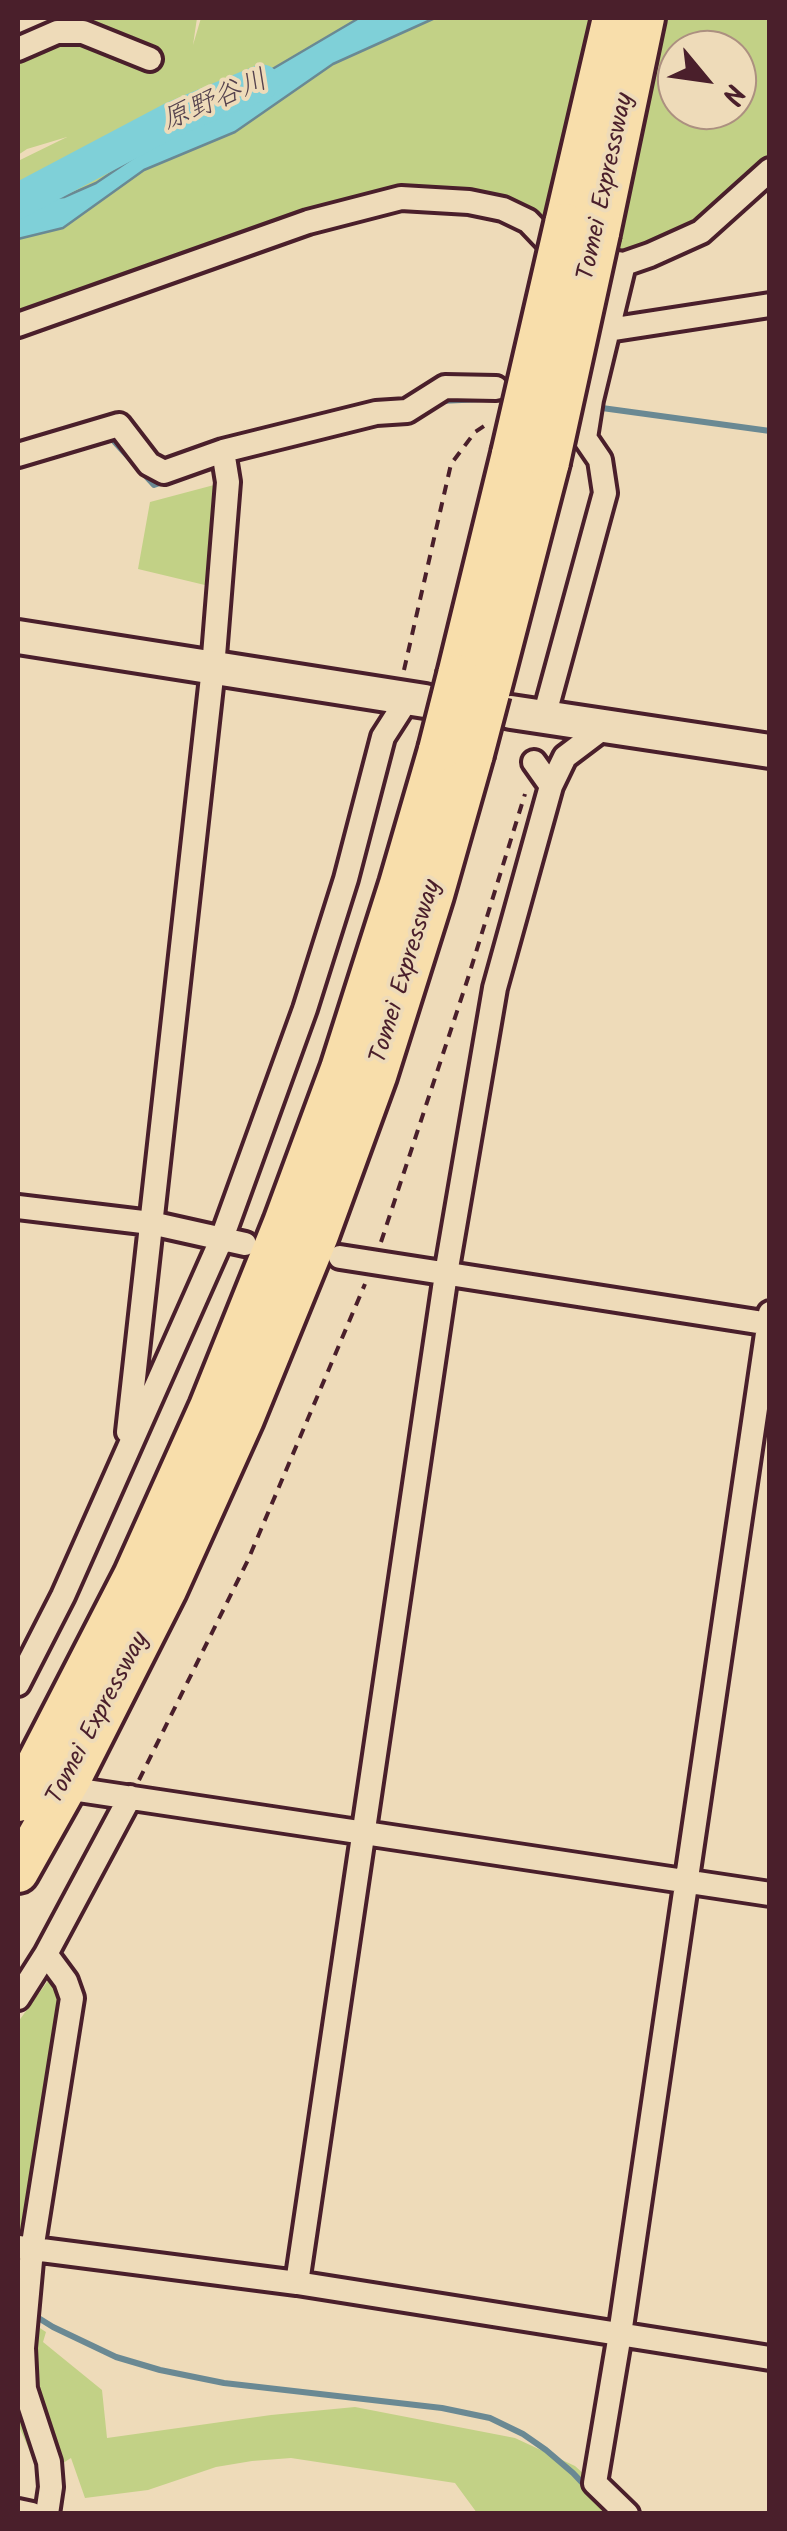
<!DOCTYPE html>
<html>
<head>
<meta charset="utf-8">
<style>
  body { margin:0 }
  #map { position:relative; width:787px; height:2531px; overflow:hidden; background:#eedbb9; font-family:Kalam,sans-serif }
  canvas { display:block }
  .frame { position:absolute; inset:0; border:20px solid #4a1f2b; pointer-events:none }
  .north { position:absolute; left:657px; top:30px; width:100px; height:100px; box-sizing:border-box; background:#eedbb9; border:2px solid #ac9080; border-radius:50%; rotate:119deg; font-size:28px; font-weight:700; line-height:40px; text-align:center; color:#4a1f2b }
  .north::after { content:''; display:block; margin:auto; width:35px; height:45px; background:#4a1f2b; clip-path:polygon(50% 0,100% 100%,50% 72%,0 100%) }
</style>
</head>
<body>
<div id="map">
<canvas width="787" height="2531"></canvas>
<div class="frame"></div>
<div class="north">N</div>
</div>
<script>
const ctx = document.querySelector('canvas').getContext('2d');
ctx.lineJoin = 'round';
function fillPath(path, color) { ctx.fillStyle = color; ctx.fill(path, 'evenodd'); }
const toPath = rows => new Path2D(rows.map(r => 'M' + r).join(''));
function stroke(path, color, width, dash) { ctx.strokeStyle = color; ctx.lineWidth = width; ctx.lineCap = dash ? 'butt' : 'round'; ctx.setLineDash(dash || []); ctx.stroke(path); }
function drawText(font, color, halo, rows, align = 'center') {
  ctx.font = font + ' Kalam,"Klee One",sans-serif'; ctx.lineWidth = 8; ctx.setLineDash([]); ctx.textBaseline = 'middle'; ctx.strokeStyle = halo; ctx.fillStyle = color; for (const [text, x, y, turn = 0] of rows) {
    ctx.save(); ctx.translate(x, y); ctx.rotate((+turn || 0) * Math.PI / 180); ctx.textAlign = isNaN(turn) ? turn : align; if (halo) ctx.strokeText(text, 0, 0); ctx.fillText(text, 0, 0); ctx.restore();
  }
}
fillPath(toPath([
  [60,18,197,18,193,45,201,18,769,18,769,170,686,239,624,264,512,213,401,198,18,325,18,161,67,137,27,149,18,155,18,49,57,33],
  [677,50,737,50,737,110,677,110],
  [214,485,209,586,138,569,150,502],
  [50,1978,60,1996,50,2089,18,2295,18,2022],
  [18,2314,46,2332,43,2342,102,2390,107,2438,271,2415,355,2407,515,2438,575,2466,627,2513,477,2513,455,2483,291,2458,252,2461,216,2467,148,2490,85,2498,71,2458,41,2477,18,2424]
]), '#c2d186');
const water = toPath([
  [359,18,435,18,333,64,235,132,144,170,63,228,18,239,18,203,64,197,96,183,218,101,359,18]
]);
fillPath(water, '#7fd0d8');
stroke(water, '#6a8993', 2.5);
stroke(toPath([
  [440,401,483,399],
  [602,408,770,431],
  [107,439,111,438,154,485,169,480],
  [195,472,213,467],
  [32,2314,53,2327,116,2357,160,2370,224,2383,442,2408,490,2418,523,2434,546,2450,573,2473,589,2490]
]), '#6a8993', 6);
stroke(toPath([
  [18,201,173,119,262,82]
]), '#7fd0d8', 35);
const street = toPath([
  [18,49,57,32,83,32,150,59],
  [18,325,308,222,401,198,469,202,503,209,528,221,548,242,583,257,624,264,650,255,701,232,770,170],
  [608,330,770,305],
  [18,455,119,425,149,464,164,472,223,451,376,413,407,411,445,387,496,388],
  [544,717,605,493,600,460,585,438,591,400,624,264],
  [534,762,551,786],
  [18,1207,151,1223,245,1244],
  [340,1257,770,1324],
  [128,1432,213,668,228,482,223,451],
  [18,1684,63,1596,222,1238,305,1009,346,879,383,737,408,698],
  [79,1790,770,1894],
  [46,1954,66,1981,72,1998,32,2250,23,2348,25,2389,49,2462,51,2487,47,2514],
  [18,1998,46,1954,130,1797],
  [18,2247,297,2283,770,2358],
  [297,2283,446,1274,495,988,551,786,565,757,606,726],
  [18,2511,32,2514],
  [627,2514,595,2483,620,2334,770,1313]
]);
const secondary = toPath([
  [18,637,425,701],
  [511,712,770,751]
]);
const highway = toPath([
  [565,224,613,18],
  [599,233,644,18],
  [458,675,512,454],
  [489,693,549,462],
  [18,1801,134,1576,210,1407,284,1223,341,1069,400,884,439,750],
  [18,1872,72,1776,166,1590,243,1419,318,1235,376,1076,433,895,473,754]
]);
stroke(street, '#4a1f2b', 30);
stroke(secondary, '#4a1f2b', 40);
stroke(highway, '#4a1f2b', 48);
stroke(toPath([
  [404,670,451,464,475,432,487,424],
  [381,1242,468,978,525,794],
  [139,1780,248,1560,365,1284]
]), '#4a1f2b', 4, [10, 8]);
stroke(street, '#eedbb9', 22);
stroke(secondary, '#eedbb9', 32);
stroke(highway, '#f8deab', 40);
const highwayBridge = toPath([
  [512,454,565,224],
  [549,462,599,233],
  [439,750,458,675],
  [473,754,489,693]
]);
stroke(highwayBridge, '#4a1f2b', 48, []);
stroke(highwayBridge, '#f8deab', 40);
drawText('25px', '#4a1f2b', '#eedbb9', [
  ["Tomei Expressway",608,187,-78],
  ["Tomei Expressway",408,972,-73],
  ["Tomei Expressway",100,1719,-62]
]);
drawText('italic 28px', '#55424e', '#eedbb9', [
  ["原野谷川",216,103,-23]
]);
</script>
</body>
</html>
